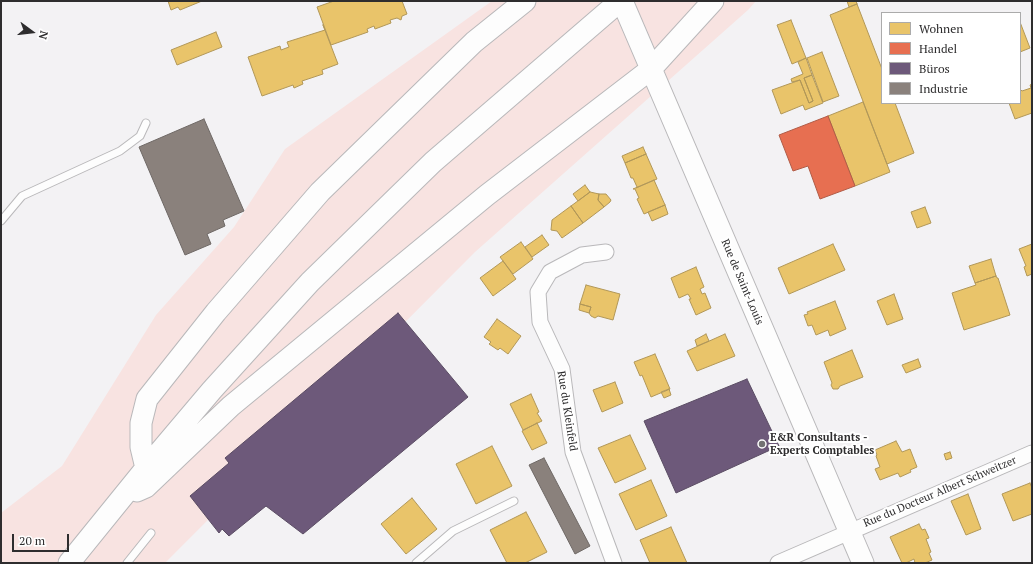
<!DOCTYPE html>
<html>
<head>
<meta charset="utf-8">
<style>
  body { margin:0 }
  #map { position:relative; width:1033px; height:564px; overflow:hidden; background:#f3f2f4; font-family:"PT Serif",serif }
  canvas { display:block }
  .frame { position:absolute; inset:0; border:2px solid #2e2d2e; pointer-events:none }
  .legend { position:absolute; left:881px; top:12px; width:140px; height:92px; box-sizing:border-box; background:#fff; border:1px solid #ababab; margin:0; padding:5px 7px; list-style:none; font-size:12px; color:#2e2d2e }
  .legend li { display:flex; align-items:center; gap:8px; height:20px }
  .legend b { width:20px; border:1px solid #ababab }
  .north { position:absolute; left:12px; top:12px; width:40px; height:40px; -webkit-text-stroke:3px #fff; paint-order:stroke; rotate:105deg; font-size:11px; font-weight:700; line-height:16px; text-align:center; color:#2e2d2e }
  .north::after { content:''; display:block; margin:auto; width:14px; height:18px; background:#2e2d2e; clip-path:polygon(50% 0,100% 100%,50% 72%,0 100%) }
  .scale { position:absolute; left:12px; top:534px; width:57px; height:18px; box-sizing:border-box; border:2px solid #2e2d2e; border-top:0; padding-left:5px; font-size:12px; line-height:14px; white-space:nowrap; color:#2e2d2e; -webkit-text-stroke:3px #fff; paint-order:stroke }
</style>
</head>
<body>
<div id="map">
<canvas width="1033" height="564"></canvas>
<div class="frame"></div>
<ul class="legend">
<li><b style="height:11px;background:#e9c46a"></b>Wohnen</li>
<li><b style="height:11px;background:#e76f51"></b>Handel</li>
<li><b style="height:11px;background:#6d597a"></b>Büros</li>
<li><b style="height:11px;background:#8a817c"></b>Industrie</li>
</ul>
<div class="north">N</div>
<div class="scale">20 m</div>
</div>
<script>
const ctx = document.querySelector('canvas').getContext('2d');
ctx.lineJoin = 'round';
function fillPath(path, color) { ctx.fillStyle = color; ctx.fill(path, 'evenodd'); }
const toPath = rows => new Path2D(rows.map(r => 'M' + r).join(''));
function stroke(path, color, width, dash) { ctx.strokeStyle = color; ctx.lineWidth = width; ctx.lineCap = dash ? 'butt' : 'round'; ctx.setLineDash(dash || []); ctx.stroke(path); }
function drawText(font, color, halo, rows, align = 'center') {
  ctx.font = font + ' "PT Serif",serif'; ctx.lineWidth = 4; ctx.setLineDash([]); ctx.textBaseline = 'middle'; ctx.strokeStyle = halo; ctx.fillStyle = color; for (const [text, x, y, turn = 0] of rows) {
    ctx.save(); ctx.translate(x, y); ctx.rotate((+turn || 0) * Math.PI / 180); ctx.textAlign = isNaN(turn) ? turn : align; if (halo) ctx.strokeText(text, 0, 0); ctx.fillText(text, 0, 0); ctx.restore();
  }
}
fillPath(toPath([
  [492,1,756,1,748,10,475,252,165,563,1,563,1,513,62,466,156,315,234,227,285,149]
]), '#f8e3e1');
const homes = toPath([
  [168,1,202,1,180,10,178,7,171,10,168,1],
  [334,1,402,1,407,14,402,16,401,20,397,18,390,20,391,23,375,29,374,26,367,29,368,32,331,45,317,7,334,1],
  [847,1,856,1,857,4,849,7,847,1],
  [857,4,882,69,882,103,895,103,914,153,887,164,830,15,857,4],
  [791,20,806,58,792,64,777,25,791,20],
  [1020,22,1030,48,1020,52,1020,22],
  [323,25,338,64,322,70,323,74,302,81,303,84,294,88,293,85,262,96,248,57,280,46,281,50,289,47,287,42,325,30,323,25],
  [216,32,222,47,177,65,171,50,216,32],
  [822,52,839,96,823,102,807,58,822,52],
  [806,58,812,75,804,78,813,101,809,103,800,80,792,82,791,79,803,74,798,62,806,58],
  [812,75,823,103,805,110,803,105,781,114,772,90,800,80,809,103,813,101,804,78,812,75],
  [1032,84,1032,113,1015,119,1009,103,1020,103,1020,89,1022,91,1031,88,1030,85,1032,84],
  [863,102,890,172,855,186,828,116,863,102],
  [643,147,646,154,625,163,622,156,643,147],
  [646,154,657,179,636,188,637,187,633,178,631,178,625,163,646,154],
  [654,180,665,205,644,214,637,199,639,198,635,189,633,189,654,180],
  [585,185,590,192,578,201,573,194,585,185],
  [590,192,599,194,598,200,604,207,583,223,571,206,590,192],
  [599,194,606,194,611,200,610,202,604,207,598,200,599,194],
  [665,205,668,214,652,221,648,212,665,205],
  [571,206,583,223,562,238,557,231,551,230,552,220,571,206],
  [925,207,931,223,917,228,911,212,925,207],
  [542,235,549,245,532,257,525,247,542,235],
  [521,242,533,259,513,274,500,257,521,242],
  [833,244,845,270,789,294,778,268,833,244],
  [1032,244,1032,274,1027,276,1024,267,1026,266,1019,249,1032,244],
  [991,259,996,276,975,283,969,266,991,259],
  [503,261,516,279,493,296,480,278,503,261],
  [696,267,704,287,700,289,702,294,705,293,711,308,696,315,689,299,691,299,688,294,679,298,671,278,696,267],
  [996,276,997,278,998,278,1010,315,964,330,952,293,976,285,975,283,996,276],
  [586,285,620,294,613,320,598,316,595,318,591,316,589,313,591,307,580,304,586,285],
  [894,294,903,319,887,325,877,301,894,294],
  [835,301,846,329,830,336,828,330,816,335,812,325,808,326,804,315,808,314,807,312,835,301],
  [580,304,591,307,589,313,579,310,580,304],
  [497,319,521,336,508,354,500,348,498,350,489,344,491,342,484,337,497,319],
  [706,334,709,341,697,346,695,340,706,334],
  [725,334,735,356,697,371,687,351,725,334],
  [852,350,863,377,840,386,838,389,833,389,831,385,832,383,824,362,852,350],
  [655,354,670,389,651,397,642,375,640,376,634,362,655,354],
  [918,359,921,367,906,373,902,365,918,359],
  [615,382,623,403,602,412,593,390,615,382],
  [669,389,671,395,664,398,661,392,669,389],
  [531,394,539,412,537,413,542,421,523,430,510,404,531,394],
  [537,423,547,443,532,450,522,431,537,423],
  [630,435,646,469,615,483,598,448,630,435],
  [896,441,902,452,910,449,917,467,910,470,911,472,900,477,898,473,880,480,875,469,880,467,876,456,877,455,875,450,896,441],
  [492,446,512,486,476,504,456,464,492,446],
  [950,452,952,458,946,460,944,454,950,452],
  [651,480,667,516,636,530,619,494,651,480],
  [1030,483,1032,488,1032,514,1013,521,1002,494,1030,483],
  [968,494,981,529,966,535,951,501,968,494],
  [412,498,437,529,406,554,381,524,412,498],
  [526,512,547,552,525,563,507,563,490,530,526,512],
  [919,524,922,530,925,529,929,538,926,539,931,552,929,553,932,560,925,563,915,563,914,559,906,563,902,563,890,537,919,524],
  [671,527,687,563,650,563,640,540,671,527]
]);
fillPath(homes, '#e9c46a');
stroke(homes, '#b19758', 1);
const shops = toPath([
  [828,116,855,186,820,199,808,166,793,171,779,135,828,116]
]);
fillPath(shops, '#e76f51');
stroke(shops, '#b05b46', 1);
const offices = toPath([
  [398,313,468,397,303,534,266,506,229,536,222,529,219,533,190,496,229,463,225,458,398,313],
  [747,379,779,446,676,493,644,421,747,379]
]);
fillPath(offices, '#6d597a');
stroke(offices, '#5a4c63', 1);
const industry = toPath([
  [204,119,244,211,223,220,225,226,207,234,211,244,185,255,139,147,204,119],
  [544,458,590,546,575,554,529,465,544,458]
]);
fillPath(industry, '#8a817c');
stroke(industry, '#6e6865', 1);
const service = toPath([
  [1,221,22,196,120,151,140,136,146,123],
  [127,563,151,533],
  [416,563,453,531,514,501]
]);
const minor = toPath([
  [606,252,582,255,550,272,538,292,540,322,562,369,573,452,614,563],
  [778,563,1032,453]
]);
const secondary = toPath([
  [622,1,863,563],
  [146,468,141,447,141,423,147,399,216,312,320,192,474,42,525,1],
  [137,491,146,487,231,406,487,195,651,69,713,1],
  [69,563,146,468,212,390,310,282,433,162,620,1]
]);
stroke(service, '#b9b8ba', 9);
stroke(minor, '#b9b8ba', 17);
stroke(secondary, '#b9b8ba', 23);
stroke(service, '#fdfdfd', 7);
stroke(minor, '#fdfdfd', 15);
stroke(secondary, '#fdfdfd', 21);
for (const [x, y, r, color] of [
  [762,444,4,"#737273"]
]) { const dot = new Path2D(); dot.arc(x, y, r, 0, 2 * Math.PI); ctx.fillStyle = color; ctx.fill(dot); stroke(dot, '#fff', 1.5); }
drawText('11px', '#2e2d2e', '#fff', [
  ["Rue de Saint-Louis",742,282,67],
  ["Rue du Kleinfeld",567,411,81],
  ["Rue du Docteur Albert Schweitzer",940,492,-23]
]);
drawText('bold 11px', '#2e2d2e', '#fff', [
  ["E&R Consultants -",770,438],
  ["Experts Comptables",770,451]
], 'left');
</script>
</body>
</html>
